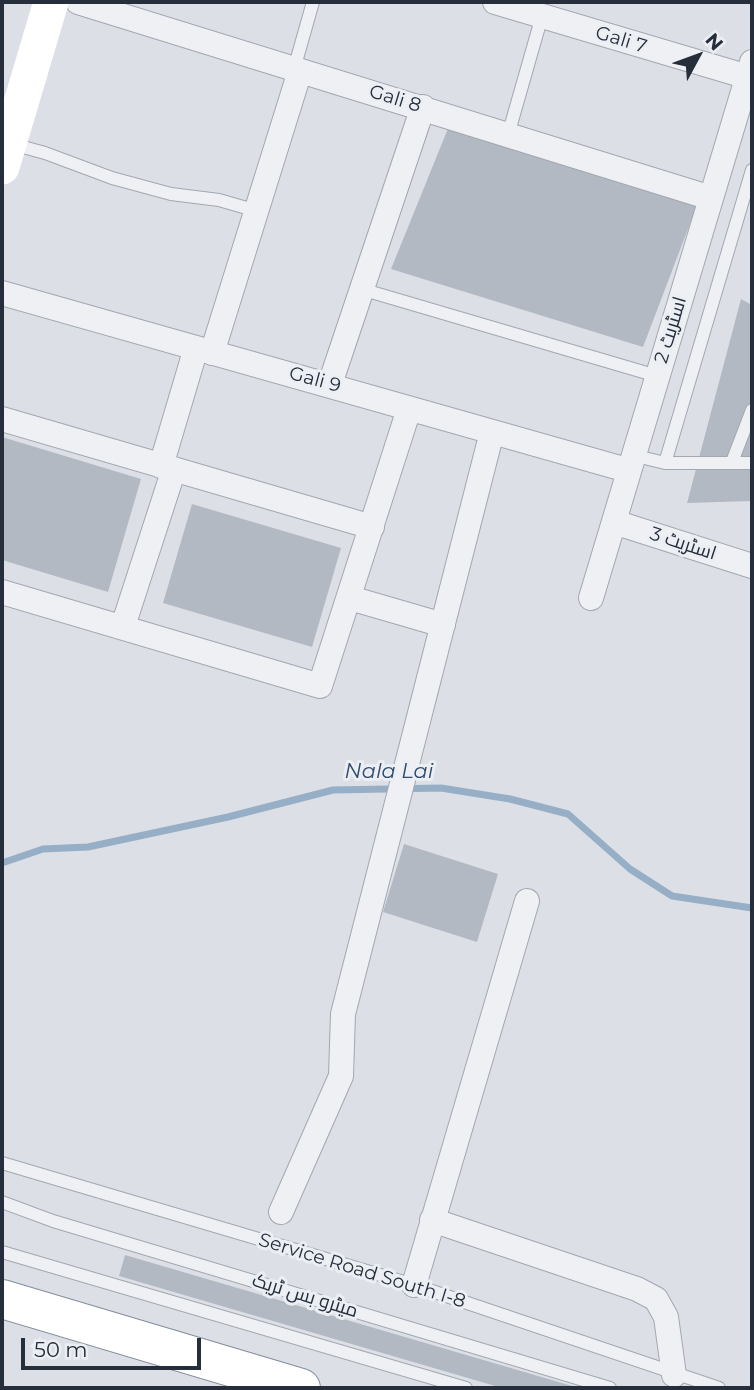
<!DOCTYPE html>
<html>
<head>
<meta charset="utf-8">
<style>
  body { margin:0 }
  #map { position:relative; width:754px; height:1390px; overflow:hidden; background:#dce0e6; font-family:Montserrat,sans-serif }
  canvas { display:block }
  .frame { position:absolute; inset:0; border:4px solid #262e3c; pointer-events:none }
  .north { position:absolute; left:663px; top:21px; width:70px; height:70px; -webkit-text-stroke:5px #ebeff4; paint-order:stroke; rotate:49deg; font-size:19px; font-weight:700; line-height:28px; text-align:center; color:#262e3c }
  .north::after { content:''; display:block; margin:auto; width:24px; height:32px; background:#262e3c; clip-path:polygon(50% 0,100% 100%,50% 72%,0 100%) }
  .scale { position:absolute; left:21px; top:1338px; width:180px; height:32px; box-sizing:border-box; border:4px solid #262e3c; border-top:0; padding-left:9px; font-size:21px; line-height:24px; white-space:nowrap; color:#262e3c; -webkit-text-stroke:5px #ebeff4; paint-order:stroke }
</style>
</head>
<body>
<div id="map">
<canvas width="754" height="1390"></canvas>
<div class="frame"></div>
<div class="north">N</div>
<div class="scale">50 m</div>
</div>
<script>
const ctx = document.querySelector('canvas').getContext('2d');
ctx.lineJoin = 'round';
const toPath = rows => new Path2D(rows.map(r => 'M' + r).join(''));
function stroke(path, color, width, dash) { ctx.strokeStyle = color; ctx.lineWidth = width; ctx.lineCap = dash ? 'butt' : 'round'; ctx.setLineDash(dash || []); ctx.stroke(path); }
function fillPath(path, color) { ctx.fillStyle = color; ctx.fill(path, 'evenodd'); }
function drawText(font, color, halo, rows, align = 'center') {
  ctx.font = font + ' Montserrat,Cairo,sans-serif'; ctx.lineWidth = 6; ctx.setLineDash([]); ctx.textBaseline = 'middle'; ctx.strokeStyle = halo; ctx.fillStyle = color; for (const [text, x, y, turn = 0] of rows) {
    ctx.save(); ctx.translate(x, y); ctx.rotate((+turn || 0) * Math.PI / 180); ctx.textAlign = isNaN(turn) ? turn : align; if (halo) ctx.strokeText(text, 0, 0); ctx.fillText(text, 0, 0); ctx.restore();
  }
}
stroke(toPath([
  [2,863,43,849,88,847,228,817,333,790,441,788,510,799,568,814,630,869,672,896,752,908]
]), '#96aec6', 7);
fillPath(toPath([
  [449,126,699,200,643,347,391,269],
  [741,299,752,305,752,501,687,503],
  [2,437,141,479,108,592,2,560],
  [192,504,341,548,312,647,163,603],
  [404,844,498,874,477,942,383,912],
  [125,1255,579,1388,502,1388,119,1276]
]), '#b3b9c2');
const lane = toPath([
  [294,69,313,2],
  [508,135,542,16],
  [12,144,45,153,112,178,171,194,219,200,257,211],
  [361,289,657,376],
  [632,455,665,463,752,170],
  [732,462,752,410],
  [665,463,752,463],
  [2,1163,414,1285,719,1388],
  [2,1202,53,1221,610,1388],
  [2,1252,466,1388]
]);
const street = toPath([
  [78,2,711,198],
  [495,2,748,77],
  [2,293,627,470],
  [212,353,300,71],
  [330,384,423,107],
  [2,419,372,527],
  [161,466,196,348],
  [614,522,752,566],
  [2,592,320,686,409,409],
  [350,598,443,625],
  [591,598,752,62],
  [123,626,174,469],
  [281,1212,341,1076,343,1014,492,432],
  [432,1220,637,1289,656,1299,666,1317,674,1375],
  [414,1285,527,901]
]);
const highway = toPath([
  [2,1299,301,1388]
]);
stroke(lane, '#a2a7b0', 14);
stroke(street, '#a2a7b0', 26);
stroke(highway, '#838d9c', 40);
stroke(lane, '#eef0f4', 12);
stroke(street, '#eef0f4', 24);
stroke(toPath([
  [2,167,51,2]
]), '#fff', 35);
stroke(highway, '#fff', 38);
drawText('19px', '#262e3c', '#ebeff4', [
  ["Gali 7",621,40,17],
  ["Gali 8",395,99,17],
  ["اسٹریٹ 2",671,330,-73],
  ["Gali 9",315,380,15],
  ["اسٹریٹ 3",683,544,18],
  ["Service Road South I-8",362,1271,17],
  ["میٹرو بس ٹریک",305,1296,17]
]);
drawText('italic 21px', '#314c6f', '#ebeff4', [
  ["Nala Lai",389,772]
]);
</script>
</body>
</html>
